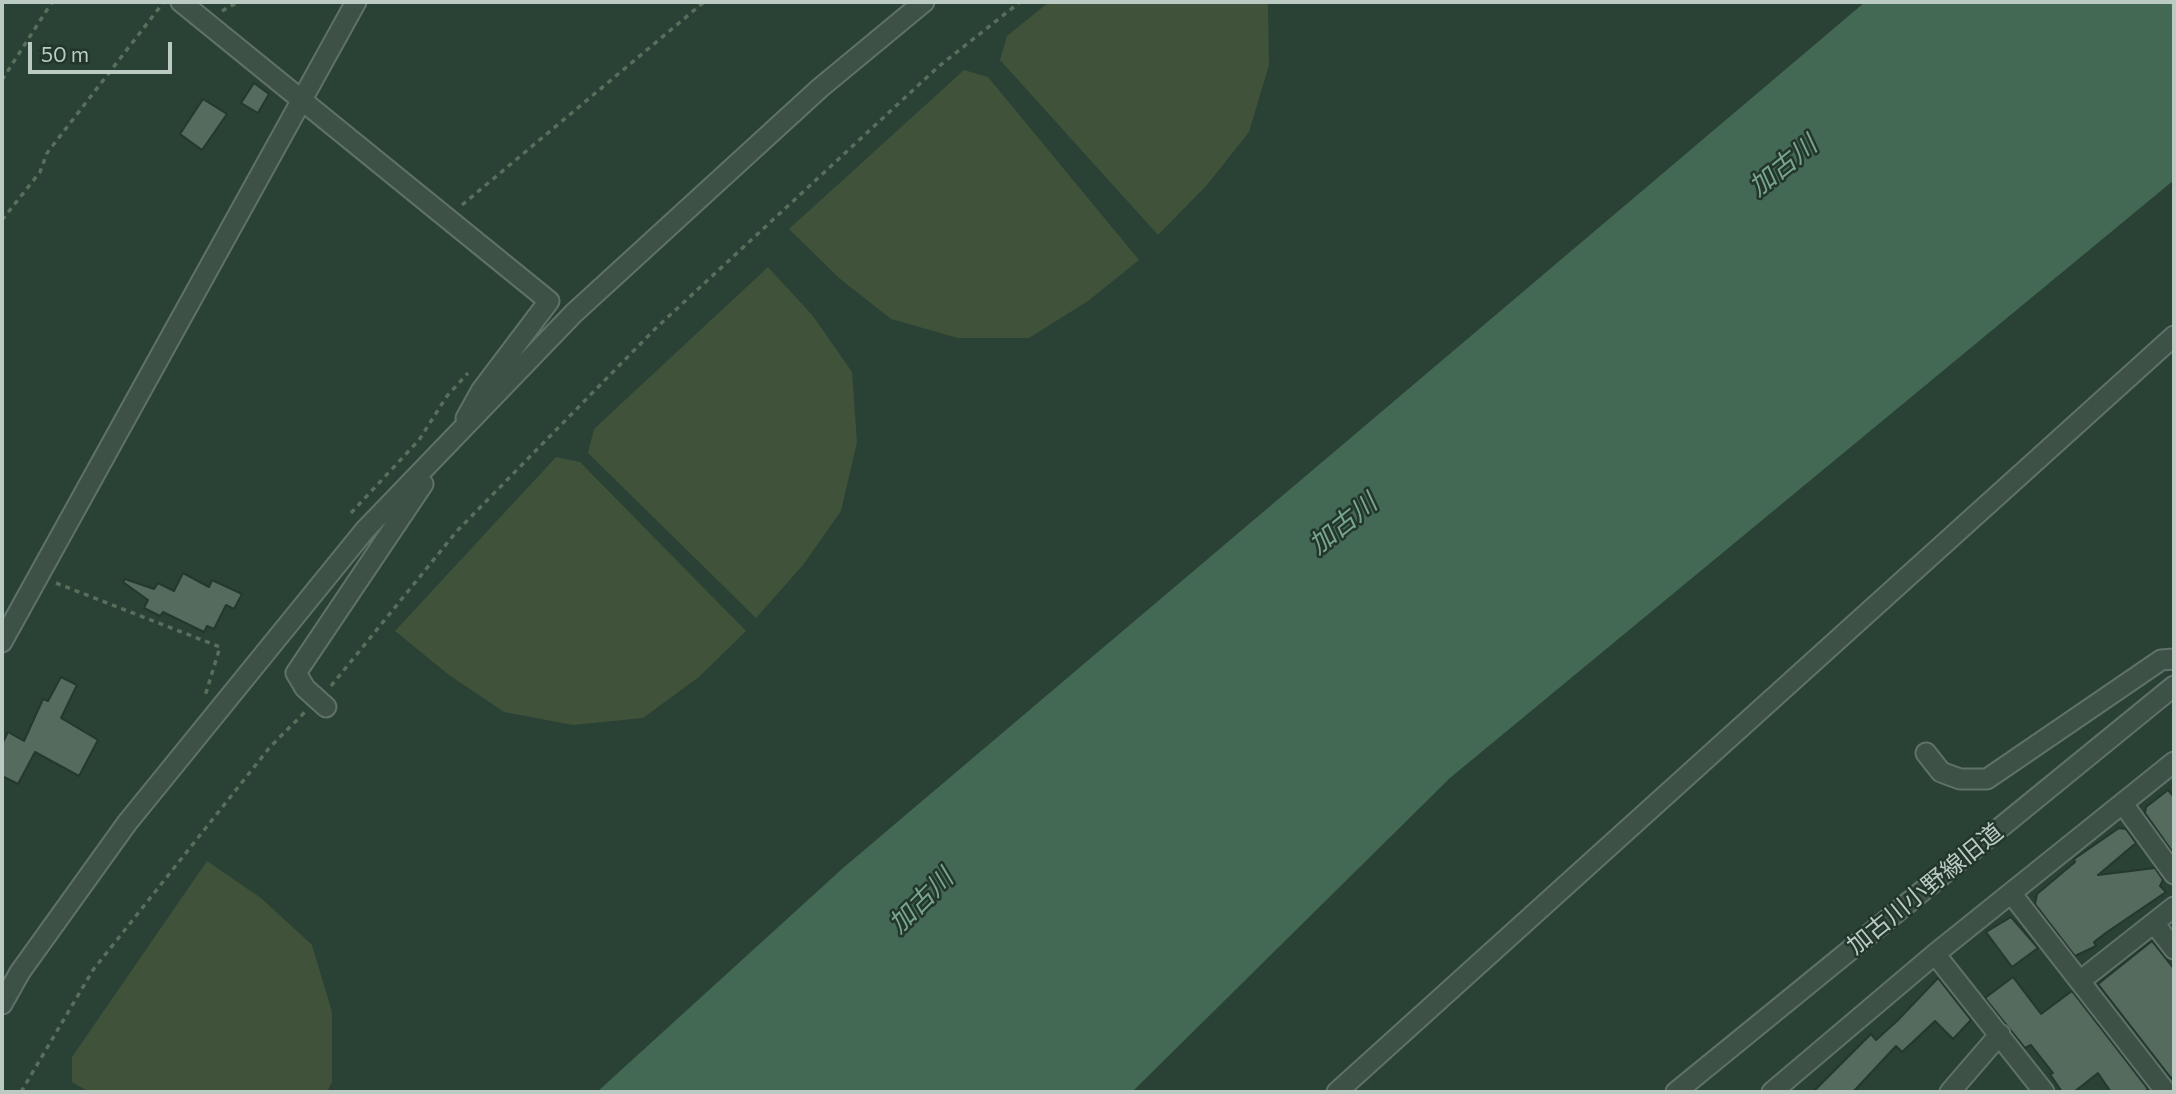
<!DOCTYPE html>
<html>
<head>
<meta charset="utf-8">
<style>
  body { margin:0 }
  #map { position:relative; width:2176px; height:1094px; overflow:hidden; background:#2a4135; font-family:Commissioner,sans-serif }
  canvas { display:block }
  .frame { position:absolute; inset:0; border:4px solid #bbcbc3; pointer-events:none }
  .scale { position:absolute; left:28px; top:42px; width:144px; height:32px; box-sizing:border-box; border:4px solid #bbcbc3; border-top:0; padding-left:9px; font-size:21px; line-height:24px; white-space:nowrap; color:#bbcbc3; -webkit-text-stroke:5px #23362c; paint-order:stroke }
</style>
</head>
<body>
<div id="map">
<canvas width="2176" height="1094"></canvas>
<div class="frame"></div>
<div class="scale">50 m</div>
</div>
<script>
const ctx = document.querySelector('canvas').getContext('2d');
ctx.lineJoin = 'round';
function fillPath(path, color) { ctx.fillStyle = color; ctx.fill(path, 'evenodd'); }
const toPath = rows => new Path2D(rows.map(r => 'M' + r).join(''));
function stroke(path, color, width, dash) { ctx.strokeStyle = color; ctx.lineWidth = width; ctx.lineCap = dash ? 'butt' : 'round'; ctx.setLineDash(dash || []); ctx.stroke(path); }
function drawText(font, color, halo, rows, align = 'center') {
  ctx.font = font + ' Commissioner,"Noto Sans JP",sans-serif'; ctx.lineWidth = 5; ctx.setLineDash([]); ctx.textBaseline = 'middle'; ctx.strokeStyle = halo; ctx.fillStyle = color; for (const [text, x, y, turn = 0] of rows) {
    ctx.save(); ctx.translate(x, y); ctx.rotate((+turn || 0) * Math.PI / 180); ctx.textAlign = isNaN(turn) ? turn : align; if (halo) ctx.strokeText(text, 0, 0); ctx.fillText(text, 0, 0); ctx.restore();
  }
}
fillPath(toPath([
  [1049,2,1268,2,1269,65,1249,132,1207,185,1158,235,1000,60,1007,36],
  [964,70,988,77,1139,260,1088,301,1029,338,958,338,891,319,839,278,789,229],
  [768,267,813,316,852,372,857,442,841,511,803,565,756,618,588,453,594,429],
  [556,457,580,462,746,631,699,677,643,718,573,725,504,712,449,675,395,631],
  [207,861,261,898,312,945,332,1012,332,1082,327,1092,89,1092,72,1082,72,1057]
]), '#405239');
fillPath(toPath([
  [1865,2,2174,2,2174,180,1450,778,1132,1092,597,1092,843,868]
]), '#436854');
const building = toPath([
  [254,83,269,94,258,113,241,103,254,83],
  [203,99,227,114,202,150,180,134,203,99],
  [183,573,209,587,212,580,242,594,234,609,226,605,214,629,207,626,204,632,163,612,160,616,144,608,148,600,123,582,125,579,154,589,158,583,174,591,183,573],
  [61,677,77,685,61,718,98,740,79,776,35,752,18,784,2,776,2,744,8,732,24,741,43,699,48,701,61,677],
  [2168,790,2174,797,2174,854,2145,813,2146,807,2168,790],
  [2119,828,2126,829,2136,843,2098,875,2155,868,2163,880,2160,886,2166,892,2107,932,2094,942,2096,946,2075,956,2035,904,2037,894,2075,862,2074,859,2119,828],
  [2011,917,2038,948,2012,967,1986,932,2011,917],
  [2152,941,2174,969,2174,1076,2171,1078,2098,984,2152,941],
  [2013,977,2041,1014,2072,991,2148,1089,2144,1092,2111,1092,2098,1073,2074,1092,2062,1092,2050,1074,2053,1073,2031,1045,2025,1048,1985,998,2013,977],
  [1938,978,1971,1020,1953,1039,1935,1021,1902,1052,1896,1046,1853,1092,1813,1092,1871,1034,1876,1040,1897,1021,1938,978]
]);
fillPath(building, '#546b5e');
stroke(building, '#25382e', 2);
const minor = toPath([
  [181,2,549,301,481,391,466,418],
  [2,642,356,2],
  [326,707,305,688,296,673,423,484],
  [1926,753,1941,772,1960,779,1987,779,2161,660,2174,659],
  [2123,804,2174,874],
  [2011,893,2166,1092],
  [2154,923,2174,949],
  [1935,954,2044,1092],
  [2080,981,2174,907],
  [2,1004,20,972,127,823,365,530,574,313,820,88,924,2],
  [1337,1092,2174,336],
  [1676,1092,2174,686],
  [1772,1092,1935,954,2174,762],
  [1950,1092,2000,1034]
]);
stroke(minor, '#5f7168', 23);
stroke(toPath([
  [222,11,238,2],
  [2,80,52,2],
  [462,205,704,2],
  [2,220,40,172,47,153,163,3],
  [351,513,419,440,447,396,468,373],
  [56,583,220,647,205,696],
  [331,686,457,531,656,328,938,67,1020,2],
  [21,1092,93,970,270,747,306,711]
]), '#5b6e5c', 3.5, [5, 5]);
stroke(minor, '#3e5147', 19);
drawText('24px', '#bbcbc3', '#23362c', [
  ["加古川小野線旧道",1925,889,-39]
]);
drawText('italic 26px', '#79a58d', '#23362c', [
  ["加古川",1783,166,-39],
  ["加古川",1343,524,-39],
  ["加古川",921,901,-45]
]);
</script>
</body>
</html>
